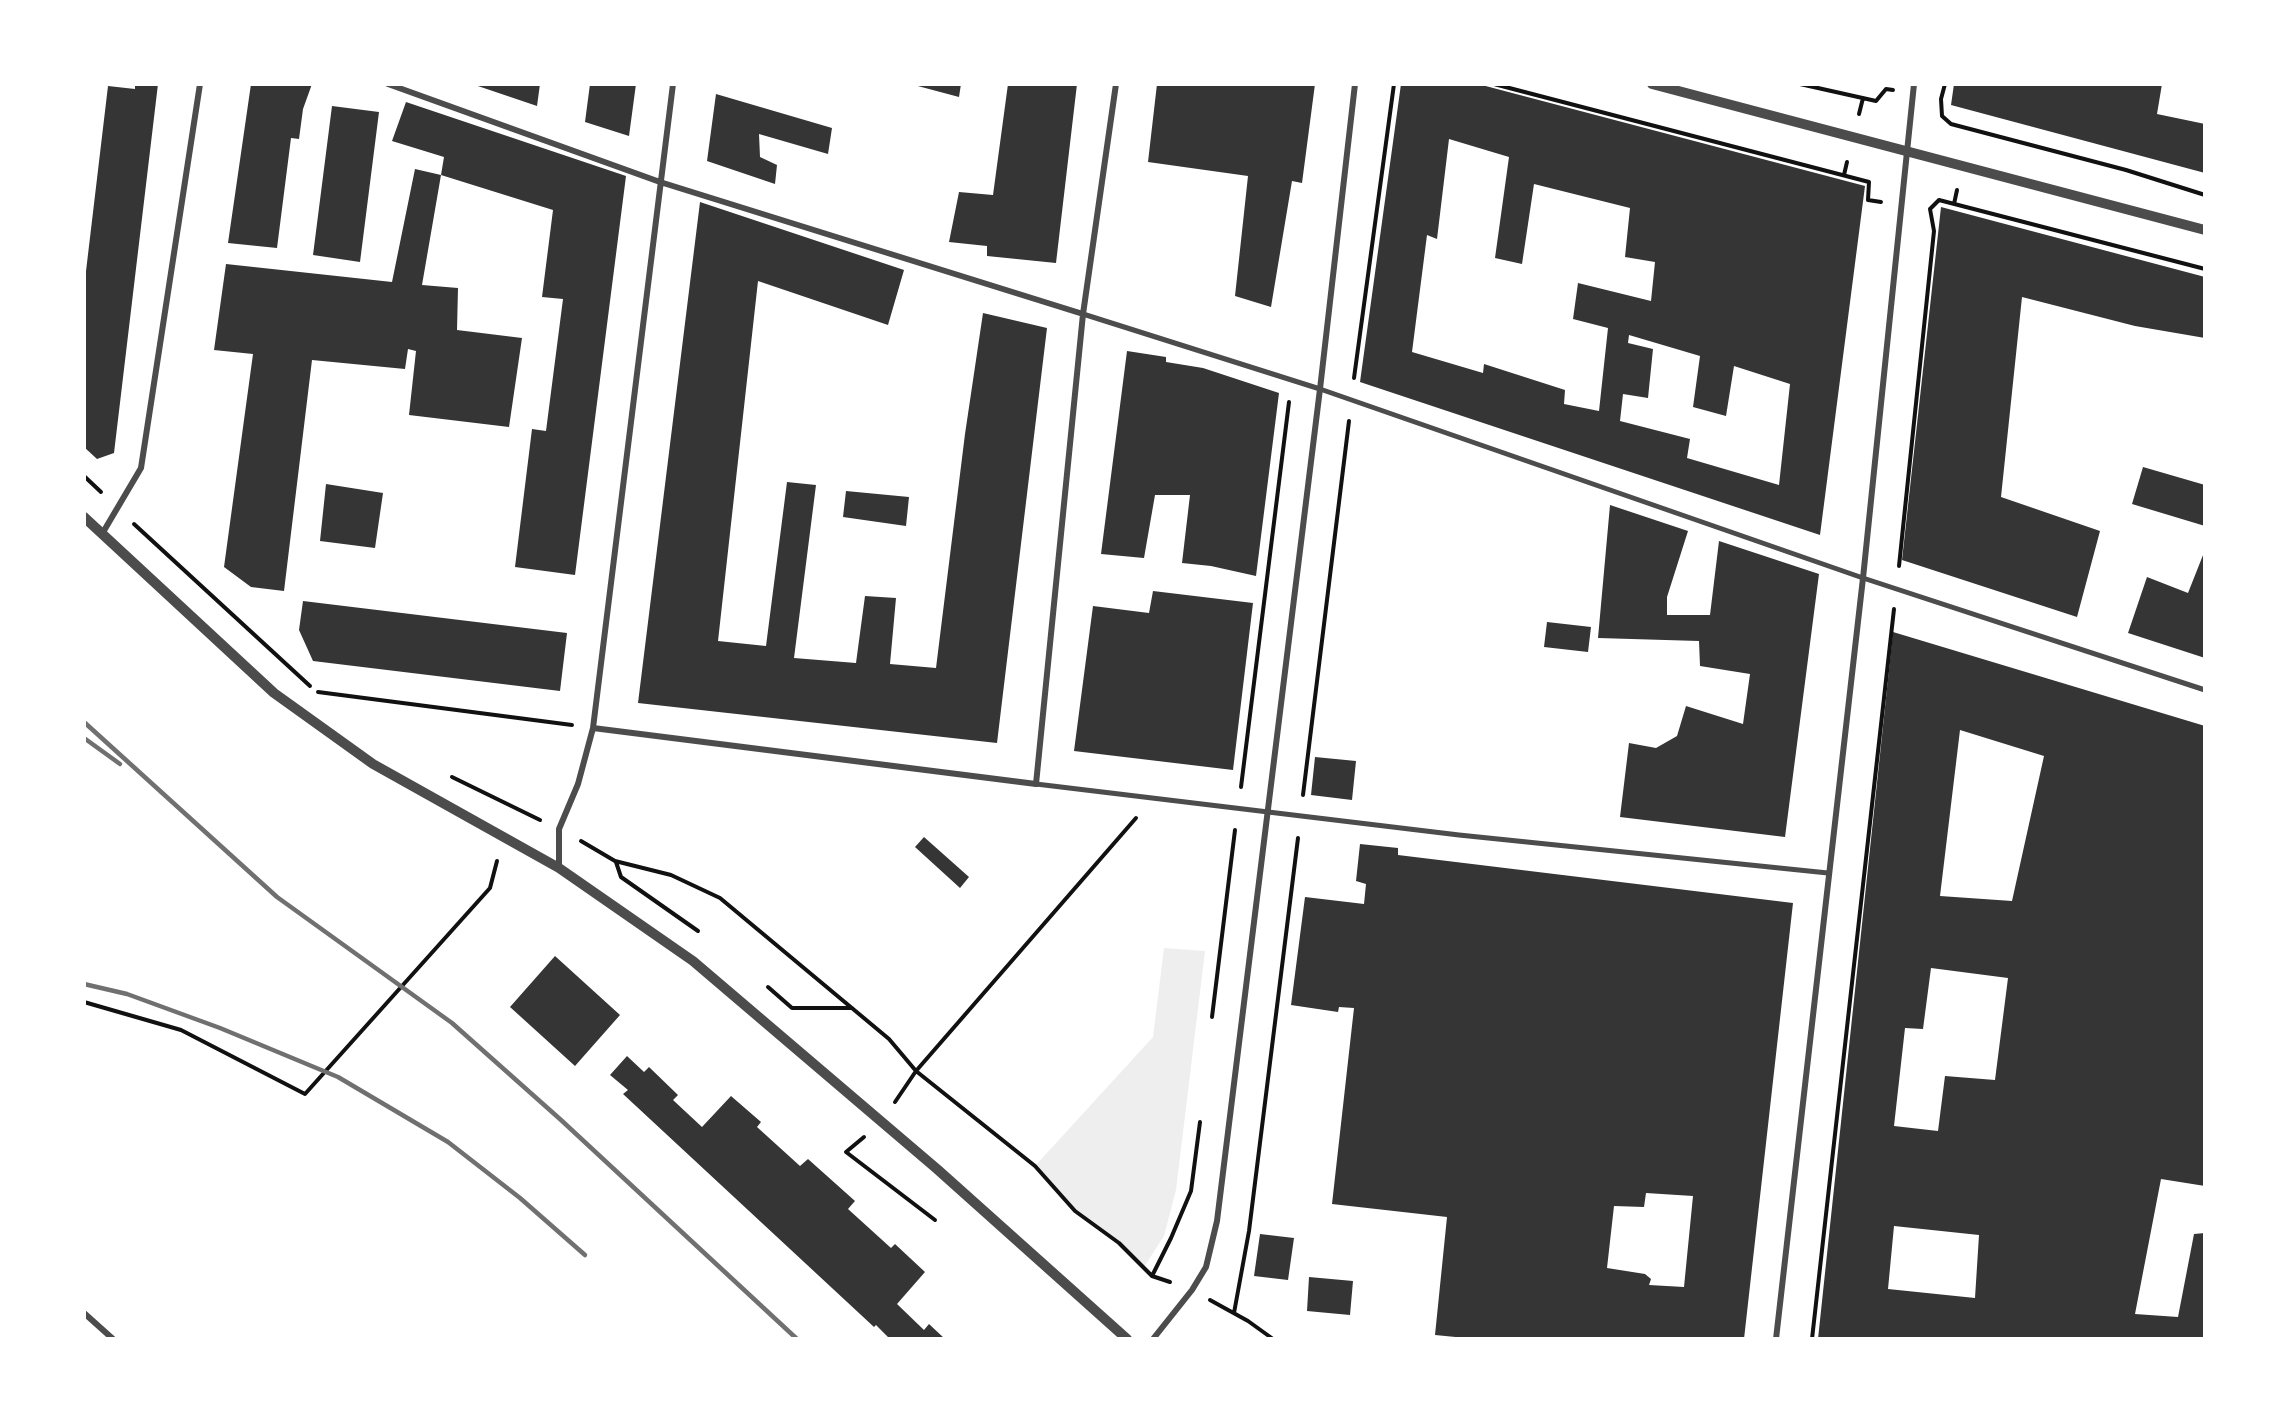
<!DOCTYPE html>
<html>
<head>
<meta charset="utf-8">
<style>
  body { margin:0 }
  #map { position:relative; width:2289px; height:1423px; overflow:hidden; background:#fff; font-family:Montserrat,sans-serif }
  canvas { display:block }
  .frame { position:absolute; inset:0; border:86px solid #fff; pointer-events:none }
</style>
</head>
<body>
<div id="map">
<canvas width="2289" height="1423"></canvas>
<div class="frame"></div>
</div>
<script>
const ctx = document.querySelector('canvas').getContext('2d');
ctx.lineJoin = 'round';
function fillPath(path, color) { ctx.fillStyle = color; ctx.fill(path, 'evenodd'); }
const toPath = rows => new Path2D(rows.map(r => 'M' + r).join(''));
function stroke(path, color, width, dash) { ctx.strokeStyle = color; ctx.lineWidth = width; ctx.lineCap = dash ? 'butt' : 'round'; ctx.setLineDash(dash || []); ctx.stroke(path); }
fillPath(toPath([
  [1164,948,1205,951,1176,1190,1164,1236,1144,1267,1119,1243,1075,1211,1035,1166,1153,1037]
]), '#eee');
fillPath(toPath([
  [135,84,158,84,114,453,97,459,84,447,84,288,108,86,135,89],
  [251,84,312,84,303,109,299,139,291,138,277,248,228,243],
  [472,84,540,84,537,106],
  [590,84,636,84,629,136,585,122],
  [915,84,961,84,959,97,914,85],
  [1008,84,1077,84,1056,263,987,256,987,246,949,242,959,192,993,195],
  [1157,84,1315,84,1302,183,1292,181,1271,307,1235,296,1248,176,1148,162],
  [1401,84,1478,84,1865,186,1820,535,1360,382],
  [1449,139,1509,157,1495,258,1522,264,1534,184,1630,208,1625,257,1655,262,1651,301,1578,283,1573,319,1608,328,1599,411,1564,404,1565,390,1484,364,1483,373,1412,352,1427,235,1437,239],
  [1629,335,1700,356,1693,407,1726,416,1734,366,1790,384,1779,485,1687,458,1690,439,1620,421,1623,394,1648,398,1653,349,1628,343],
  [1954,84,2162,84,2157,114,2205,124,2205,173,1951,105],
  [716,94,832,128,828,154,759,134,760,157,777,165,775,184,707,161],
  [406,102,626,176,575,575,515,567,532,429,546,431,563,299,542,297,553,210,441,175,422,285,458,288,457,330,522,338,509,427,409,415,416,351,408,349,405,369,312,360,284,591,251,587,224,567,253,354,214,350,226,264,392,282,415,169,441,175,444,157,392,141],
  [332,106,379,112,360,262,313,255],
  [700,202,904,270,888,325,758,281,718,641,766,646,787,482,816,485,794,658,856,663,865,596,896,598,890,664,936,668,965,434,983,313,1047,328,997,743,638,703],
  [1941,207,2205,277,2205,338,2135,326,2022,297,2001,497,2100,531,2077,617,1902,560],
  [1127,351,1166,357,1166,362,1203,368,1279,393,1256,576,1211,566,1182,563,1190,495,1155,495,1144,558,1101,554],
  [2143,467,2205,485,2205,526,2132,504],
  [326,484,383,493,375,548,320,541],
  [846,491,909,497,906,526,843,517],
  [1610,505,1688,531,1667,597,1667,615,1710,615,1719,541,1819,574,1785,837,1620,817,1629,743,1656,748,1677,736,1686,706,1743,724,1750,674,1700,666,1699,641,1598,638],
  [2205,550,2205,658,2128,633,2147,577,2188,593],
  [1153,591,1253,603,1233,770,1074,751,1093,606,1149,613],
  [303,601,567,633,560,691,313,661,299,630],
  [1547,622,1591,627,1588,652,1544,647],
  [1893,632,2205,726,2205,1186,2161,1179,2135,1314,2178,1317,2194,1234,2205,1233,2205,1339,1818,1339],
  [1960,730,2044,756,2012,901,1940,896],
  [1931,968,2008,978,1995,1080,1945,1076,1938,1131,1894,1126,1905,1028,1923,1029],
  [1894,1226,1979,1235,1975,1298,1888,1289],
  [1315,757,1356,761,1352,800,1311,795],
  [924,837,969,877,960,888,915,847],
  [1360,844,1398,848,1398,855,1793,903,1744,1339,1476,1339,1435,1335,1447,1217,1332,1204,1354,1008,1339,1007,1338,1012,1291,1005,1305,897,1364,904,1366,884,1356,881],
  [1646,1193,1693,1196,1684,1287,1649,1285,1651,1279,1645,1274,1607,1268,1614,1206,1644,1207],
  [555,956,620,1015,575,1066,510,1007],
  [627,1056,644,1072,649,1067,678,1095,673,1100,702,1127,731,1096,761,1122,757,1127,800,1166,808,1159,855,1201,848,1209,891,1248,895,1244,925,1272,897,1304,924,1330,929,1324,945,1339,890,1339,876,1325,874,1327,623,1094,628,1090,610,1075],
  [1260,1234,1294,1238,1288,1280,1254,1276],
  [1309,1277,1353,1281,1350,1315,1307,1311]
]), '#353535');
stroke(toPath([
  [1494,84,1869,182,1868,200,1881,202],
  [1800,84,1876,101,1886,89,1893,90],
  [1945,84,1941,99,1942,116,1951,124,2126,170,2205,195],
  [1859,114,1863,98],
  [1844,175,1847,162],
  [1954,204,1957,190],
  [1930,209,1939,200,2205,269],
  [1354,378,1394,84],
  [84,476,101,492],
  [134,524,310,686],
  [1899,566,1934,231,1930,209],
  [318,692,572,725],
  [452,777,540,820],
  [1241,787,1289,402],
  [1303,795,1349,421],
  [581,841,615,861,671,875,720,898,889,1039,916,1071,1035,1166,1075,1211,1119,1243,1152,1276,1170,1282],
  [616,862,621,877,698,931],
  [768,987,792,1008,852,1008],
  [84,1002,181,1030,305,1094,490,888,497,861],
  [1212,1017,1235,830],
  [895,1102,916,1071,1136,818],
  [864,1137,846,1152,935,1220],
  [1152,1276,1171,1238,1191,1191,1200,1122],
  [1210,1300,1248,1321,1273,1339],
  [1234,1313,1249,1231,1298,838],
  [1812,1339,1894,609]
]), '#111', 4);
stroke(toPath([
  [1083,314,1320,389,1863,578,2205,690],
  [1036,784,1459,835,1828,873]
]), '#4c4c4c', 5);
stroke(toPath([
  [388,84,660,182,1083,314],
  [102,534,141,468,200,84],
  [593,728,1036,784,1083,314,1116,84],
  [559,868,559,829,578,784,593,728,673,84],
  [84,1313,113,1339],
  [1153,1339,1192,1290,1206,1267,1217,1221,1320,389,1355,84],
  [1776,1339,1863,578,1914,84]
]), '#4c4c4c', 6);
stroke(toPath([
  [1652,84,2205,230],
  [84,517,274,693,373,764,559,868,693,961,937,1169,1127,1339]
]), '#4c4c4c', 10);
stroke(toPath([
  [84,722,277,897,452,1023,561,1120,797,1339],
  [84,738,120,764],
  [84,984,127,994,220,1028,338,1077,448,1142,520,1198,585,1255]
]), '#707070', 4.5);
</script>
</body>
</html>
